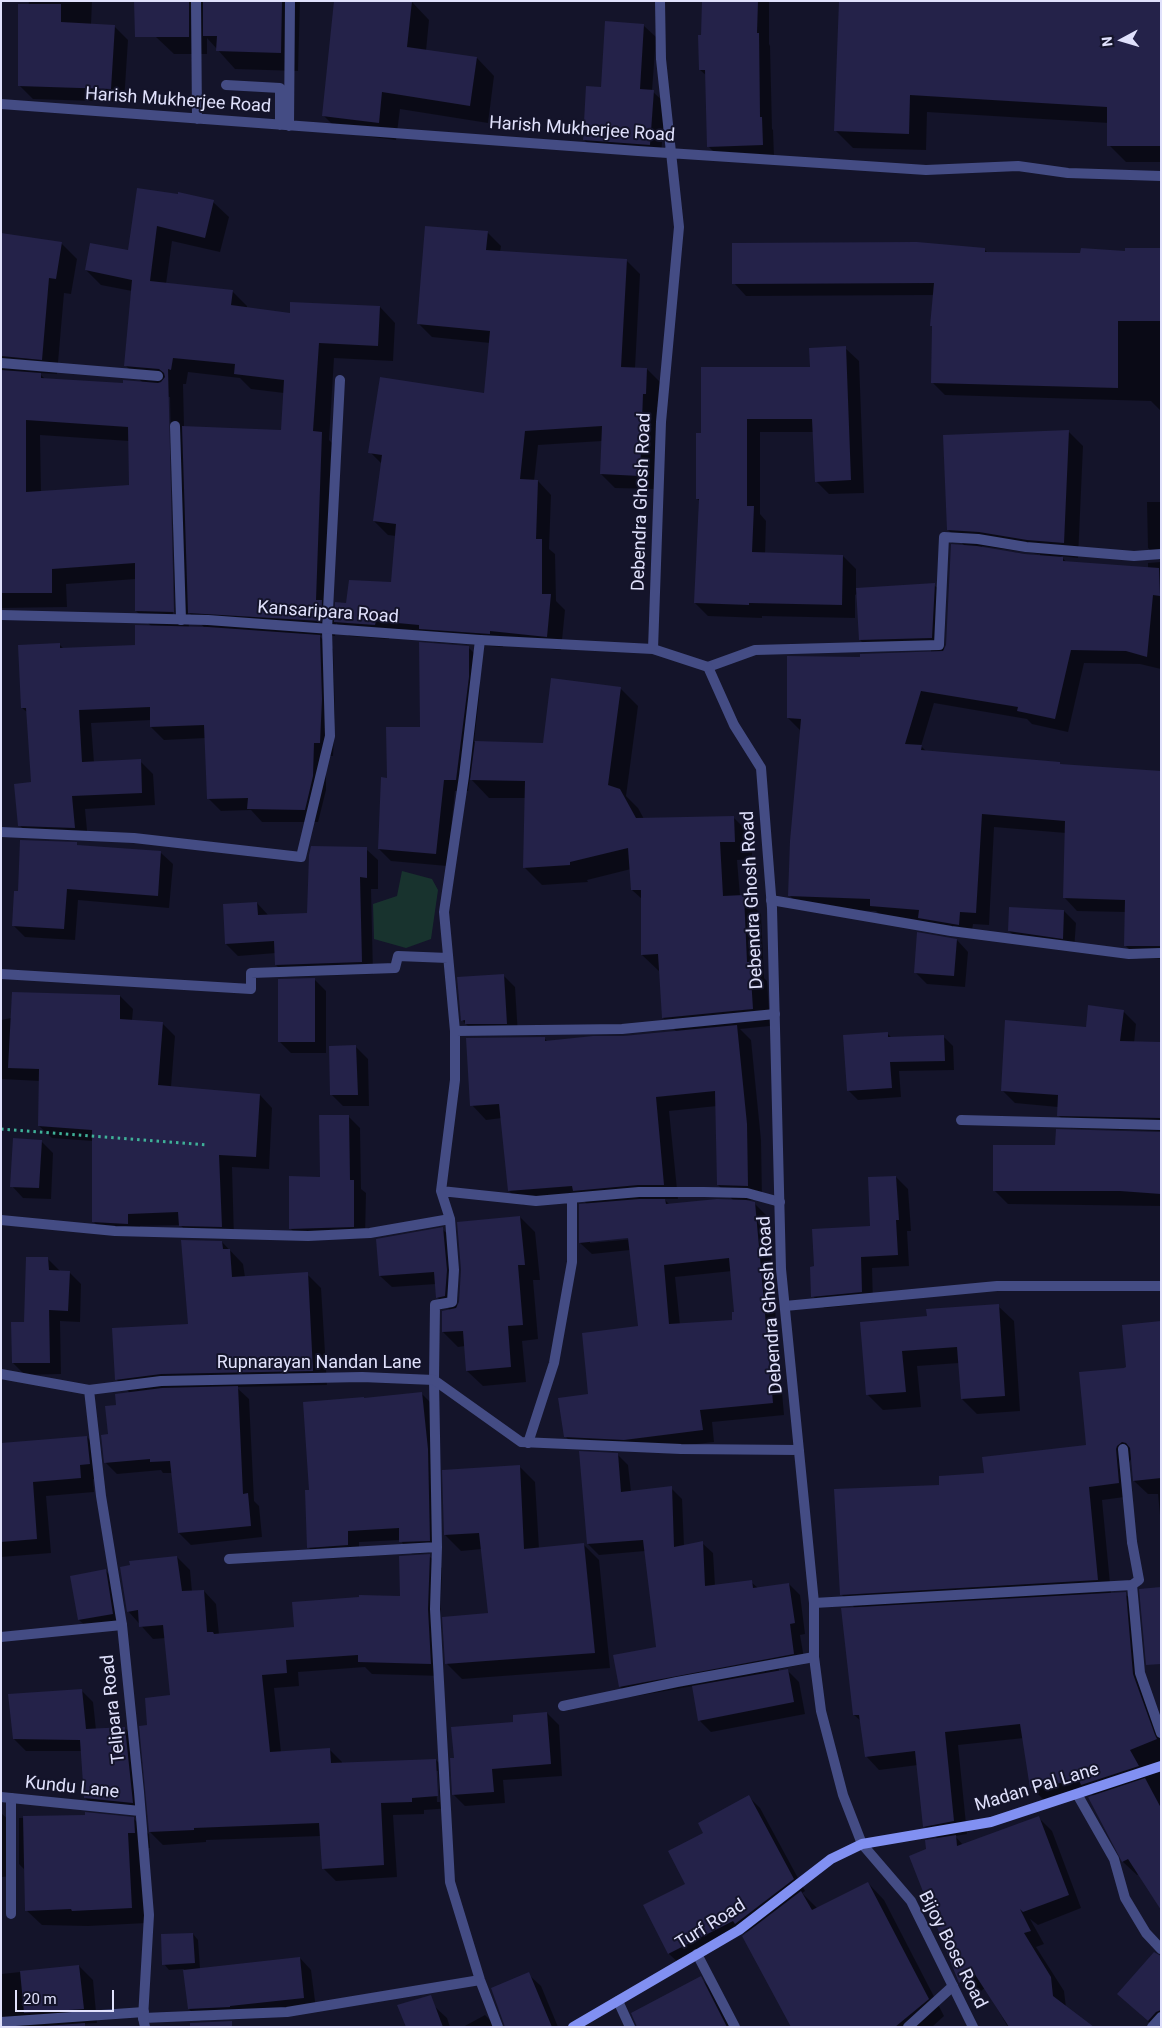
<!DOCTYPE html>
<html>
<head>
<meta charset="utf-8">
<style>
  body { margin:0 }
  #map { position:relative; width:1162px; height:2028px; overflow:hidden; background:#14142a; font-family:Roboto,sans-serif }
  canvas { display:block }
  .frame { position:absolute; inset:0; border:2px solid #e0e1fc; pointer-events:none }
  .north { position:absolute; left:1097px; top:15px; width:50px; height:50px; -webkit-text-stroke:4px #14142a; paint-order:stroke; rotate:264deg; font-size:14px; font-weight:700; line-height:20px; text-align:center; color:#e0e1fc }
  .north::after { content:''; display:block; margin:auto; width:18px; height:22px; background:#e0e1fc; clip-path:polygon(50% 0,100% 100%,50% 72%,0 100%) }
  .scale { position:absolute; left:15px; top:1990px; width:99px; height:22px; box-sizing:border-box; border:2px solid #e0e1fc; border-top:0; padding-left:6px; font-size:15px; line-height:18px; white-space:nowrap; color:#e0e1fc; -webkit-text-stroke:4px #14142a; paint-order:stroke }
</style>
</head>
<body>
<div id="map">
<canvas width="1162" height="2028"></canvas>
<div class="frame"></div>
<div class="north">N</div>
<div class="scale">20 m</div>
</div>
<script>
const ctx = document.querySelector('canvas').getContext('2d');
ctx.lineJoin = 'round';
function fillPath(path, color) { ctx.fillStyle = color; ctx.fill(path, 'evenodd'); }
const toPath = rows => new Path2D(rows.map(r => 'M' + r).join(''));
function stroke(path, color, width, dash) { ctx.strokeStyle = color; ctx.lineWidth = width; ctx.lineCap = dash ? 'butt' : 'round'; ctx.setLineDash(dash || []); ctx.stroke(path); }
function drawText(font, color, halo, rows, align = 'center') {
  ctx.font = font + ' Roboto,sans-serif'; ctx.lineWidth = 4; ctx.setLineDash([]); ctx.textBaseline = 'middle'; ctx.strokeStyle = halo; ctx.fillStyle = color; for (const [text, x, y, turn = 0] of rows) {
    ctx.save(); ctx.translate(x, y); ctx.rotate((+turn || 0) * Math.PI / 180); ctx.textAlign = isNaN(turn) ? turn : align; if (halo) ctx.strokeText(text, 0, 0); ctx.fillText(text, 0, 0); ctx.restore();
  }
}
fillPath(toPath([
  [402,871,432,879,438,890,431,939,406,948,374,939,373,904,397,896]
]), '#18332e');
fillPath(toPath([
  [29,1,92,1,91,25,114,26,128,40,124,102,33,99,19,85],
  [157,1,300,1,298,71,235,69,207,38,207,54,174,54,156,37],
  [703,1,769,1,769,44,770,46,772,129,773,130,774,157,720,158,708,146,707,76,700,70],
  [840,1,1161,1,1161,162,1126,162,1109,145,1109,123,927,112,926,150,853,148,835,130],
  [412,2,429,20,426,51,477,58,494,76,488,123,400,109,396,140,341,133,323,115],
  [644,26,656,37,652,91,665,103,661,156,596,151,584,140,602,88],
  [138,189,213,202,229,217,220,252,172,241,166,284,232,291,247,306,247,309,291,315,380,307,395,323,393,361,334,358,329,440,337,448,331,611,336,616,347,604,392,583,396,536,388,535,374,521,382,464,370,452,485,394,490,343,432,337,418,323,487,232,501,246,500,252,626,260,640,274,635,368,647,369,661,383,660,407,657,407,654,489,615,488,601,474,602,441,538,445,534,481,538,481,551,495,549,549,555,554,556,601,565,610,561,650,503,644,503,647,434,642,431,638,389,634,389,639,349,636,336,623,335,636,318,635,333,649,335,713,333,756,326,756,326,790,318,822,262,822,251,810,221,811,208,798,206,738,164,740,151,727,151,720,91,723,94,763,140,761,153,774,155,805,85,809,88,841,33,838,19,825,32,783,28,713,22,708,59,644,64,649,136,646,152,627,136,611,136,579,66,584,67,607,1,608,1,234,61,243,77,259,71,294,64,293,57,374,39,373,46,380,124,385,143,383,126,366,132,291,101,285,86,270,129,252],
  [188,372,240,378,251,389,284,393,282,431,184,427,183,384,186,384],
  [167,397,170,397,175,619,173,619],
  [40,435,129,441,130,486,41,492],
  [188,612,205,628,189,628],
  [984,249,988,253,1082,254,1161,250,1161,411,1151,401,945,395,933,383,934,295,746,296,734,283],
  [845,348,859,361,864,493,829,494,816,481,814,432,760,432,760,514,766,521,765,554,843,556,856,569,856,589,934,585,946,596,944,652,947,646,965,546,948,530,1068,431,1083,446,1078,558,1061,556,1067,563,1148,569,1148,563,1161,562,1161,669,1140,664,1084,663,1068,732,1032,724,1027,719,934,703,921,746,927,752,1059,763,1061,765,1161,772,1161,959,1138,959,1125,945,1126,912,1077,911,1064,897,1066,833,994,827,989,925,973,924,971,938,884,919,876,911,803,909,789,895,801,731,788,718,862,658,931,652,931,650,872,652,860,640,857,594,855,595,855,618,762,616,762,618,708,616,695,603,700,501,697,499,702,434],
  [982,546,1040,554,1040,556,982,548],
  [1147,502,1161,502,1161,561,1148,548],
  [468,647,480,659,480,689,474,742,544,744,620,688,638,706,626,796,638,808,644,819,734,818,752,836,752,859,737,860,740,896,743,896,761,914,764,978,767,981,770,1026,740,1029,751,1040,761,1140,762,1200,744,1200,755,1204,767,1216,784,1415,712,1422,714,1442,636,1451,577,1448,565,1436,590,1395,639,1327,630,1250,592,1254,580,1243,588,1205,583,1200,523,1205,509,1191,502,1118,486,1120,472,1105,544,1038,548,1042,677,1032,663,1018,661,973,642,955,642,899,632,890,631,869,587,880,588,882,542,885,524,867,526,798,489,798,470,778,468,791,455,791,447,866,391,861,379,849,388,779,421,728],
  [717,1106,718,1185,734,1201,670,1205,664,1199,678,1199,669,1111],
  [634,1236,634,1239,590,1243,590,1241],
  [732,1271,735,1313,734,1321,680,1325,675,1277],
  [76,844,79,846,161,853,173,864,169,908,78,900,75,940,25,937,13,925,19,892],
  [366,849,378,860,378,889,371,889,373,974,288,977,276,965,276,953,238,956,226,944,257,903,268,915,309,914],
  [1064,911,1076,923,1074,950,1021,943,1009,931],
  [957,940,968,952,965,987,927,984,915,972],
  [503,975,515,987,518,1035,474,1032,462,1020],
  [314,979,326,991,326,1053,291,1053,279,1041],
  [120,996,133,1009,132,1021,162,1023,175,1036,171,1087,260,1095,272,1108,269,1169,232,1167,234,1239,194,1238,180,1225,140,1226,140,1236,106,1234,93,1221,93,1141,52,1138,39,1126,40,1081,1,1079,1,1020],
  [1123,1011,1136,1024,1134,1043,1161,1044,1161,1131,1071,1128,1058,1115,1058,1107,1015,1103,1002,1090,1087,1028],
  [887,1033,892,1038,943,1036,953,1046,954,1070,899,1071,901,1097,858,1100,848,1090],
  [356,1047,368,1059,369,1106,343,1106,331,1094],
  [348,1116,360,1128,361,1189,366,1193,365,1238,302,1240,290,1228,321,1178],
  [1161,1133,1161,1206,1008,1204,994,1190,1057,1147],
  [41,1141,53,1153,51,1199,23,1198,12,1186],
  [896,1177,908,1189,911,1231,907,1231,909,1266,872,1268,873,1303,824,1308,813,1296,872,1227],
  [520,1217,535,1232,540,1280,533,1280,538,1339,522,1341,526,1382,483,1386,467,1371,465,1346,458,1347,443,1332,450,1310,437,1297,436,1284,392,1287,380,1276,442,1229,454,1240,458,1283,457,1308],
  [222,1242,243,1264,245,1277,307,1274,321,1288,327,1385,236,1387,249,1399,254,1501,259,1506,262,1537,191,1545,179,1533,173,1473,163,1473,161,1470,117,1474,105,1462,109,1435,117,1406,130,1393,116,1379,190,1325],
  [48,1259,60,1271,69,1272,81,1284,80,1322,60,1321,61,1374,25,1375,13,1363],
  [998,1306,1014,1321,1020,1411,977,1414,962,1399,959,1363,917,1366,921,1407,883,1410,868,1395,928,1317],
  [1161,1322,1161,1525,1158,1494,1148,1494,1134,1481,1132,1457,1129,1463,1132,1496,1102,1500,1111,1594,1125,1594,1139,1607,1138,1638,1145,1703,1154,1713,1161,1731,1161,1900,1139,1874,1137,1875,1123,1862,1090,1798,1094,1796,1091,1793,1045,1801,1031,1787,1024,1738,958,1745,967,1834,955,1836,963,1845,1038,1817,1052,1831,1081,1908,1038,1925,1030,1919,1044,1944,1036,1947,1064,1991,1066,2008,1088,2027,1008,2027,985,1988,974,1996,960,1982,927,1850,938,1839,925,1826,918,1765,879,1770,866,1756,862,1722,854,1715,856,1609,841,1594,941,1486,1087,1446,1128,1368],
  [421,1393,433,1405,441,1552,412,1554,400,1540,359,1542,359,1557,320,1559,308,1547,310,1491,365,1400],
  [87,1437,101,1451,104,1478,93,1479,94,1492,46,1496,51,1553,1,1557,1,1444],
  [617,1454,628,1465,631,1492,671,1488,682,1499,684,1546,702,1543,713,1553,715,1586,751,1582,758,1588,789,1584,800,1595,805,1634,800,1635,805,1664,779,1669,779,1672,787,1670,799,1682,805,1714,711,1732,700,1721,693,1686,631,1697,620,1687,658,1648,645,1551,599,1555,588,1544],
  [519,1466,535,1482,539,1549,583,1544,599,1560,610,1668,462,1679,446,1663,489,1614,482,1549,461,1551,445,1535],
  [429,1556,442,1568,440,1622,443,1676,372,1674,365,1667,298,1672,299,1686,274,1688,281,1752,329,1749,342,1762,342,1764,436,1760,449,1773,451,1808,424,1810,424,1814,393,1815,397,1877,336,1881,323,1868,321,1836,206,1840,206,1842,163,1845,150,1832,149,1726,172,1697,166,1638,153,1639,128,1611,177,1557,190,1570,192,1592,204,1591,216,1604,219,1635,295,1628,401,1597],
  [436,1771,438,1771,440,1802,437,1802],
  [106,1571,117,1583,124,1626,91,1631,79,1620],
  [81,1690,93,1702,96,1730,125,1728,137,1740,144,1815,97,1810,85,1798,82,1751,26,1751,14,1739],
  [547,1713,559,1725,562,1776,503,1780,505,1803,465,1806,453,1794,455,1759,515,1723],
  [749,1797,760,1808,805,1891,802,1893,818,1909,868,1883,884,1900,944,2016,932,2027,793,2027,748,1931,681,1965,669,1954,645,1906,686,1885,705,1834],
  [1,1813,10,1821,15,1876,1,1877],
  [86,1816,134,1819,149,1834,150,1848,143,1848,147,1923,88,1926,42,1925,26,1910,25,1870,19,1864,19,1818],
  [193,1934,198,1940,200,1969,300,1958,311,1970,316,2009,201,2021,189,2009,184,1969,169,1970,164,1964],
  [79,1966,93,1980,97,2023,80,2024,84,2027,1,2027,1,1974],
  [1161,1968,1161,2027,1154,2027,1119,1994],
  [528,1974,541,1986,558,2027,506,2027],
  [700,1978,713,1990,733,2027,638,2027],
  [434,2006,447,2018,450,2027,407,2027],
  [485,2015,497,2027,463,2027]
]), '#0007');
fillPath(toPath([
  [134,1,189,1,189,37,135,37],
  [203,1,282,1,281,53,216,51,217,36,203,36],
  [334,1,412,1,407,47,477,57,470,106,382,92,379,123,322,116],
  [702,1,758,1,757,33,759,33,760,117,762,117,763,145,707,147,705,70,699,70,698,35,701,35],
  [839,1,1161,1,1161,146,1107,146,1107,107,910,95,909,134,834,131],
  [18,4,61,4,61,22,115,25,111,89,18,86],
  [605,21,644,24,640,89,654,90,650,145,583,140,586,86,601,87],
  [137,188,178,194,178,192,214,200,205,238,157,226,150,281,233,290,231,305,290,313,290,302,380,306,378,346,319,343,313,431,322,432,316,600,322,600,321,621,188,613,182,426,281,430,284,380,234,374,235,364,173,358,171,370,168,369,174,612,135,611,135,563,52,569,52,593,1,593,1,370,41,373,41,378,123,383,123,380,158,383,161,382,165,377,164,373,159,369,124,366,132,280,85,270,90,243,128,250],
  [26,420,128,427,129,485,26,492],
  [425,226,488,231,486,250,627,259,621,367,647,368,646,394,643,394,640,476,600,474,602,426,525,431,520,479,538,480,536,539,542,539,542,594,551,594,547,637,490,631,490,634,419,629,419,625,376,621,375,625,334,622,335,602,346,603,349,580,391,582,396,524,373,521,382,455,368,453,380,377,484,393,490,331,417,324],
  [1,233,62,242,56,279,49,278,42,360,1,356],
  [917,242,985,248,985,252,1080,253,1081,248,1125,251,1125,248,1161,248,1161,321,1118,321,1118,388,931,383,932,326,930,326,934,283,732,284,732,243],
  [846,346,851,480,815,482,812,419,747,419,747,506,754,506,752,552,843,555,842,605,749,603,749,605,694,603,699,499,696,499,696,433,701,433,701,367,810,367,809,348],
  [1069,430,1064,543,1027,540,979,532,947,530,943,435],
  [951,544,977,546,1025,554,1063,557,1063,561,1159,568,1160,596,1153,595,1147,657,1126,651,1071,650,1055,719,1017,711,1018,707,921,691,905,744,922,745,921,750,1060,762,1060,764,1161,771,1161,946,1124,946,1125,900,1063,898,1065,821,982,814,976,913,960,912,959,925,918,918,919,910,870,906,870,899,788,896,790,841,801,719,787,718,787,656,860,657,860,654,943,651,946,645],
  [935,583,932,638,859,640,856,588],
  [135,625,208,627,320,635,322,699,320,743,314,743,313,776,305,810,247,809,248,798,207,799,204,725,150,727,150,707,79,710,82,762,141,759,142,793,72,796,75,828,18,826,14,784,31,782,26,708,21,708,18,645,60,643,60,648,135,645],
  [419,642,469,646,469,677,456,780,444,780,436,854,378,849,381,777,387,778,386,727,420,727],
  [551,678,621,687,608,785,620,789,636,818,734,816,735,842,720,842,723,896,744,895,747,962,750,962,753,1009,662,1018,658,954,641,955,641,890,631,890,628,848,570,862,570,865,523,868,525,781,470,780,475,741,543,743],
  [20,840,77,842,77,845,161,851,158,896,67,889,64,929,12,926,14,891,18,891],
  [311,846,367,847,367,878,360,877,362,962,275,965,274,941,225,944,223,904,257,902,258,915,307,913,309,855],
  [1009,907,1064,910,1063,939,1008,931],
  [917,932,957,939,954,976,914,973],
  [504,974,507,1024,465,1024,465,1020,461,1021,457,977],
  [315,978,315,1042,278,1042,278,979],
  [12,992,120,995,120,1019,163,1022,158,1085,260,1094,256,1157,219,1155,222,1227,179,1226,178,1212,128,1214,128,1224,92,1222,92,1130,38,1126,39,1069,8,1068],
  [1088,1005,1124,1010,1120,1041,1161,1042,1161,1118,1057,1116,1058,1095,1001,1091,1005,1020,1086,1027],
  [737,1025,747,1124,748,1186,717,1185,715,1091,656,1097,664,1185,638,1185,573,1191,572,1186,508,1191,499,1104,470,1106,466,1038,545,1037,545,1041,593,1036,623,1036],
  [888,1032,888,1037,944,1035,945,1061,890,1062,892,1088,847,1091,843,1035],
  [356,1045,358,1095,330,1095,329,1046],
  [319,1115,349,1115,350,1180,354,1180,354,1227,289,1229,289,1176,320,1177],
  [1056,1129,1161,1132,1161,1194,1120,1191,993,1191,993,1145,1055,1145],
  [13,1138,42,1140,39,1188,10,1187],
  [896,1176,899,1220,896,1220,898,1255,861,1257,862,1292,811,1297,810,1267,814,1266,812,1229,870,1226,868,1177],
  [639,1199,665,1199,666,1204,717,1199,746,1200,755,1202,773,1403,700,1410,703,1430,624,1440,564,1437,558,1398,588,1394,582,1333,638,1326,628,1238,579,1243,579,1204],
  [729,1258,734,1312,732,1312,732,1320,669,1324,664,1265],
  [520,1216,525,1265,518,1265,523,1325,508,1326,511,1367,466,1371,463,1331,442,1332,442,1311,456,1308,459,1302,461,1270,457,1222],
  [443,1227,447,1270,445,1296,436,1298,434,1272,379,1276,376,1239],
  [181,1240,222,1241,223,1249,230,1249,232,1277,308,1272,313,1371,161,1374,115,1380,112,1328,188,1324],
  [26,1257,48,1257,49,1270,70,1271,68,1311,49,1310,50,1363,12,1363,11,1322,24,1322],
  [999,1304,1005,1396,961,1399,957,1347,902,1351,906,1392,866,1395,860,1322,927,1316,926,1309],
  [1161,1321,1161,1478,1133,1481,1130,1448,1126,1443,1122,1442,1117,1446,1116,1449,1119,1483,1089,1487,1098,1580,840,1595,834,1489,939,1485,939,1476,984,1473,982,1457,1086,1445,1079,1372,1124,1368,1126,1367,1122,1325],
  [238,1386,243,1494,248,1493,251,1526,178,1533,170,1461,150,1462,150,1459,104,1463,101,1435,108,1434,105,1406,116,1405,115,1394,162,1388],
  [422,1392,428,1449,430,1541,399,1542,399,1528,348,1531,348,1545,307,1548,305,1490,309,1490,303,1402,364,1397,364,1398],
  [87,1436,90,1464,80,1465,81,1478,33,1482,37,1539,1,1542,1,1443],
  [579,1451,618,1453,621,1492,672,1486,674,1547,703,1541,705,1586,752,1580,753,1588,789,1583,795,1623,790,1624,794,1654,619,1687,613,1655,656,1647,643,1540,587,1544],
  [520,1465,524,1549,584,1543,595,1653,445,1664,442,1617,488,1613,479,1533,444,1535,442,1470],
  [430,1554,428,1609,431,1664,358,1662,358,1655,286,1660,287,1673,262,1675,270,1752,330,1748,331,1763,436,1759,438,1796,412,1798,412,1802,381,1803,384,1865,322,1869,319,1823,194,1828,194,1830,149,1832,139,1726,147,1725,145,1698,170,1695,163,1625,139,1627,138,1610,127,1612,120,1567,130,1565,129,1561,177,1556,182,1591,204,1590,207,1632,213,1632,214,1634,294,1627,292,1602,359,1597,359,1595,400,1596,399,1556],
  [106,1569,113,1614,78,1620,70,1576],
  [1161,1587,1161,1664,1146,1665,1139,1589],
  [1126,1592,1133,1674,1155,1735,1157,1739,1130,1750,1139,1766,1081,1785,1079,1780,1030,1788,1020,1724,945,1732,954,1821,923,1827,915,1751,865,1757,859,1715,853,1715,841,1608],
  [788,1669,794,1702,698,1721,692,1686],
  [82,1689,86,1729,125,1727,133,1803,84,1798,80,1740,13,1739,8,1694],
  [547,1712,551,1764,492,1769,494,1792,452,1795,450,1758,454,1758,451,1727,513,1722,513,1715],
  [1145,1778,1161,1808,1161,1910,1128,1859,1122,1862,1088,1797],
  [749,1795,794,1879,735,1924,733,1921,668,1954,643,1905,685,1884,668,1851,703,1833,698,1823],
  [85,1812,134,1817,135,1833,128,1833,132,1908,72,1911,71,1909,25,1911,23,1816,85,1815],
  [1039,1816,1069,1895,1023,1912,1020,1909,1031,1931,1024,1933,1051,1977,1053,1996,1094,2027,1009,2027,974,1973,959,1983,909,1856,926,1849,925,1840,956,1835,957,1846],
  [868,1882,929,1999,895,2027,791,2027,742,1936,801,1891,812,1910],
  [193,1933,195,1963,162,1965,161,1934],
  [1154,1952,1161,1956,1161,2010,1156,2012,1148,2021,1117,1994],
  [300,1957,304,1998,230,2006,230,2007,188,2009,183,1970],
  [79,1965,84,2009,24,2013,20,1971],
  [529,1972,552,2027,505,2027,491,1988],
  [701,1976,727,2027,637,2027,631,2013],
  [431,1995,443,2027,406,2027,397,2005],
  [232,2021,232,2027,190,2027,190,2023],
  [85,2023,85,2027,32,2027]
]), '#242249');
stroke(toPath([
  [1,1129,207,1145]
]), '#3fb198', 3, [2.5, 4]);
stroke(toPath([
  [175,426,181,620],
  [480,640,464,776,444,912,455,1031,455,1080,441,1191,450,1219,454,1270,452,1302,435,1305,434,1380,437,1547,435,1609,450,1882,480,1980,498,2027],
  [708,667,755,650,939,645,944,537,978,539,1026,547,1134,556,1161,554],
  [1,832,134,838,301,857,330,736,327,629,340,380],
  [771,900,951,931,1129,954,1161,953],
  [1,974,251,989,251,973,395,968,398,956,448,958],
  [455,1031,622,1029,775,1014],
  [961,1120,1161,1125],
  [441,1191,536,1201,639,1192,704,1192,747,1193,780,1202],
  [1,1220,115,1231,308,1236,370,1233,450,1219],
  [785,1306,997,1286,1161,1286],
  [528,1443,554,1363,572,1262,572,1198],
  [1123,1449,1132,1542],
  [229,1559,437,1547],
  [1132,1585,1140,1673,1161,1733],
  [1,1637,122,1625],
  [563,1706,677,1682,814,1657],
  [11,1798,11,1914],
  [697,1954,735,2027],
  [618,2001,630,2027],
  [143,2018,287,2012,480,1980],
  [1,2022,144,2012],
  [908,2027,953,1986]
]), '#444c84', 10);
stroke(toPath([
  [196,1,197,119],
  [660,1,661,59,679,227,661,422,653,649,708,667,734,725,761,768,772,908,781,1269,814,1603,814,1657,821,1711,843,1795,862,1844,911,1901,973,2027],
  [226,85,280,88,280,125],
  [1,104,638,151,926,170,1018,166,1068,173,1161,176],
  [289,126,290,1],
  [1,363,158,376],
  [1,615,208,620,480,640,653,649],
  [1,1374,89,1390,161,1381,362,1377,434,1380,521,1442,681,1449,799,1450],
  [89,1390,101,1496,122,1625,139,1792,149,1915,143,2018,145,2027],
  [814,1603,1132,1585,1139,1580,1132,1542],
  [1077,1794,1114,1859,1125,1898,1146,1933,1161,1949],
  [1,1797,140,1811],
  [1152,2027,1161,2017]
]), '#444c84', 10);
stroke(toPath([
  [573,2027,739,1930,831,1859,862,1844,991,1822,1161,1766]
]), '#8190f2', 10);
drawText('18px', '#e0e1fc', '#14142a', [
  ["Harish Mukherjee Road",178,101,4],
  ["Harish Mukherjee Road",582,130,4],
  ["Debendra Ghosh Road",642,502,-88],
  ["Kansaripara Road",328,613,4],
  ["Debendra Ghosh Road",753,900,-93],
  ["Debendra Ghosh Road",771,1305,-94],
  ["Rupnarayan Nandan Lane",319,1363],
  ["Telipara Road",114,1709,-96],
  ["Kundu Lane",72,1788,6],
  ["Madan Pal Lane",1037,1788,-17],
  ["Turf Road",711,1925,-32],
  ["Bijoy Bose Road",952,1950,63]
]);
</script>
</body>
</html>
